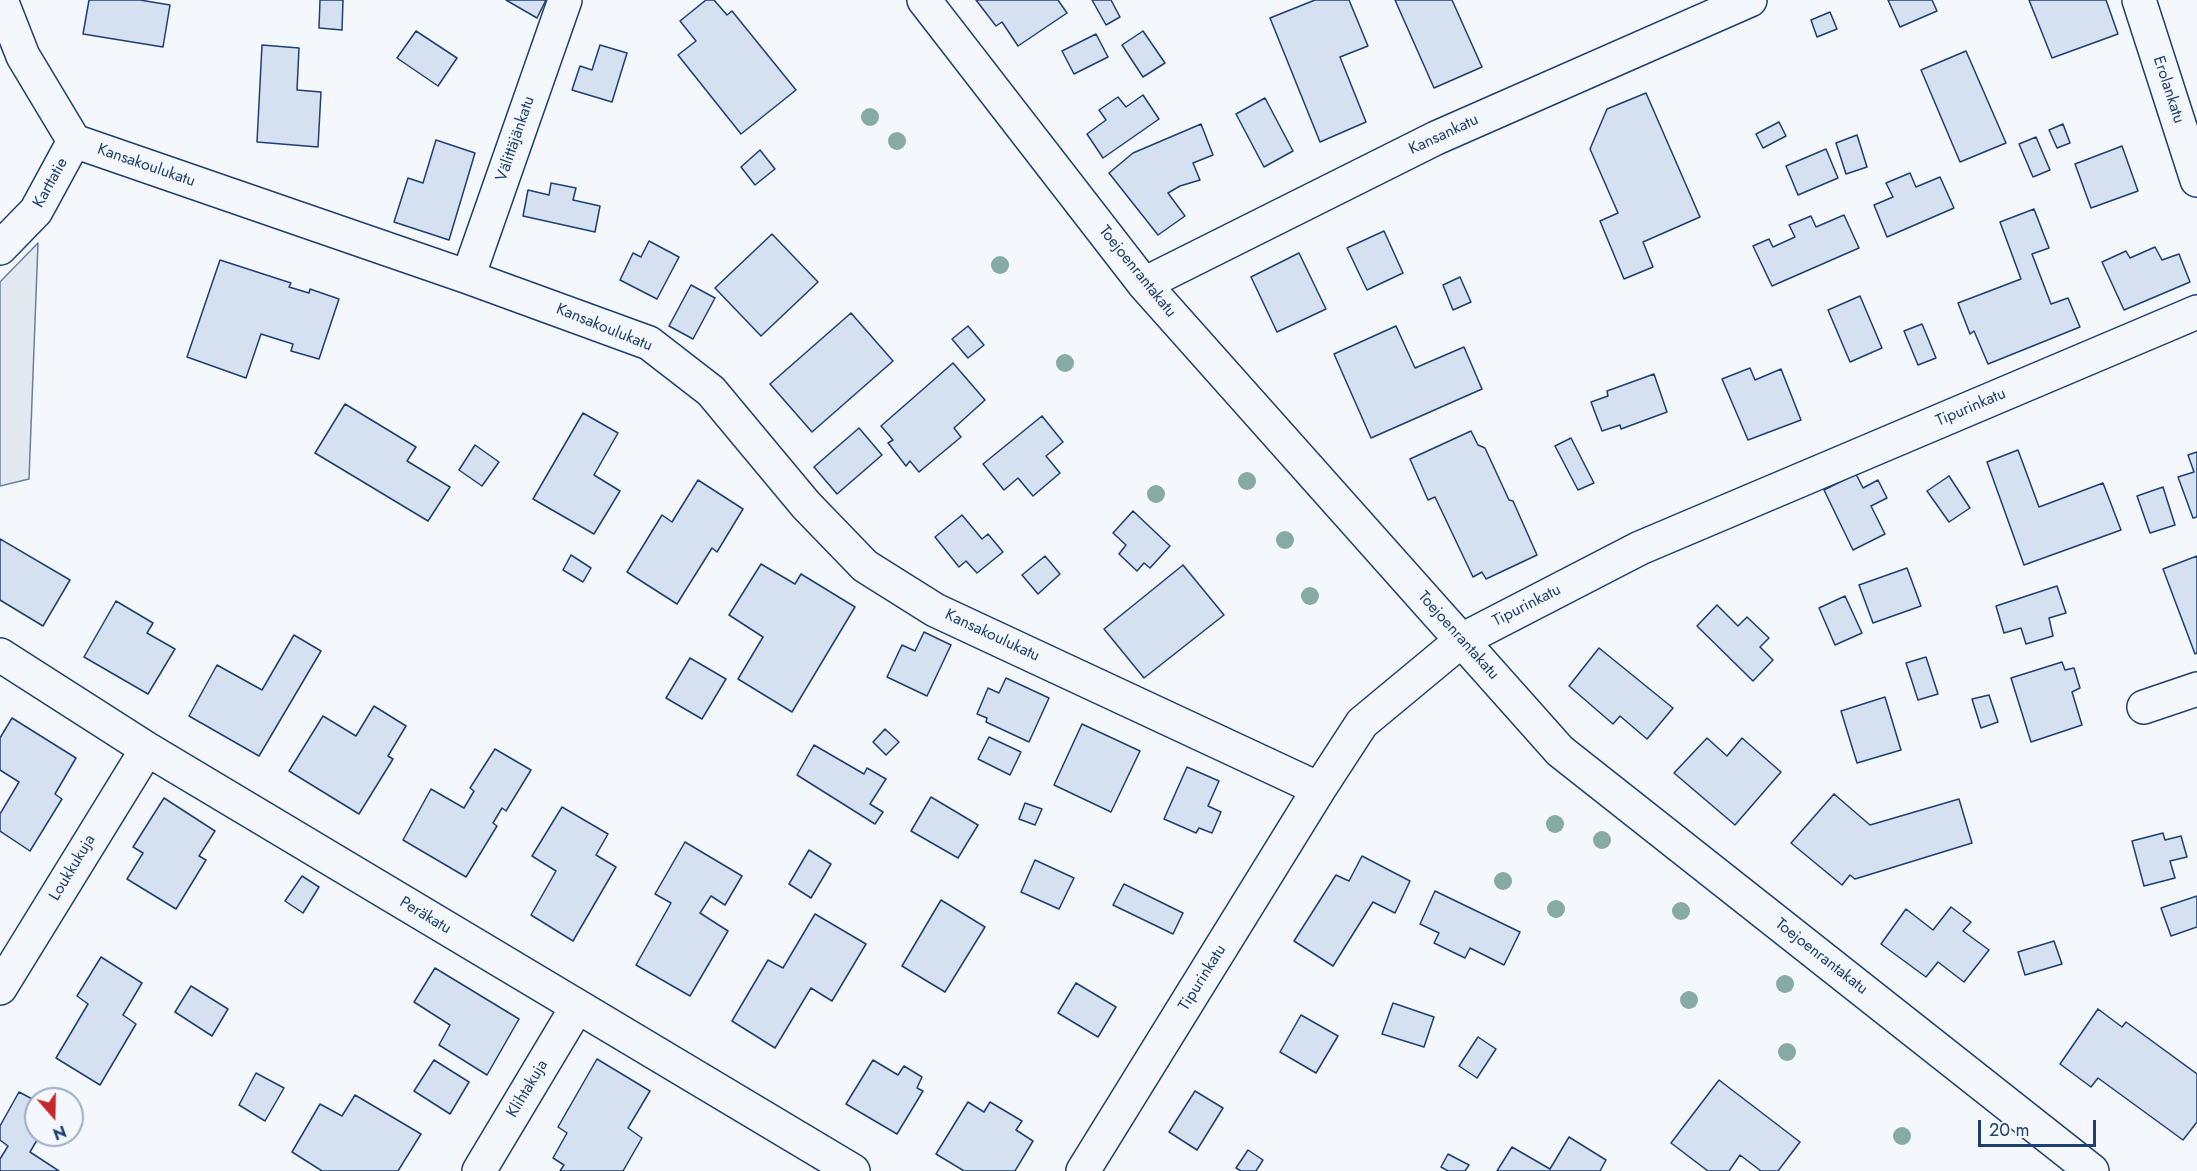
<!DOCTYPE html>
<html>
<head>
<meta charset="utf-8">
<style>
  body { margin:0 }
  #map { position:relative; width:2197px; height:1171px; overflow:hidden; background:#f4f7fb; font-family:Jost,sans-serif }
  canvas { display:block }
  .north { position:absolute; left:24px; top:1087px; width:60px; height:60px; box-sizing:border-box; background:#f4f7fb; border:2px solid #9eadc5; border-radius:50%; rotate:160deg; font-size:16px; font-weight:700; line-height:24px; text-align:center; color:#1d3f73 }
  .north::after { content:''; display:block; margin:auto; width:21px; height:27px; background:#c62828; clip-path:polygon(50% 0,100% 100%,50% 72%,0 100%) }
  .scale { position:absolute; left:1978px; top:1120px; width:118px; height:27px; box-sizing:border-box; border:3px solid #1d3f73; border-top:0; padding-left:8px; font-size:18px; line-height:21px; white-space:nowrap; color:#1d3f73; -webkit-text-stroke:4px #f4f7fb; paint-order:stroke }
</style>
</head>
<body>
<div id="map">
<canvas width="2197" height="1171"></canvas>
<div class="north">N</div>
<div class="scale">20 m</div>
</div>
<script>
const ctx = document.querySelector('canvas').getContext('2d');
ctx.lineJoin = 'round';
function fillPath(path, color) { ctx.fillStyle = color; ctx.fill(path, 'evenodd'); }
const toPath = rows => new Path2D(rows.map(r => 'M' + r).join(''));
function stroke(path, color, width, dash) { ctx.strokeStyle = color; ctx.lineWidth = width; ctx.lineCap = dash ? 'butt' : 'round'; ctx.setLineDash(dash || []); ctx.stroke(path); }
function drawText(font, color, halo, rows, align = 'center') {
  ctx.font = font + ' Jost,sans-serif'; ctx.lineWidth = 4.5; ctx.setLineDash([]); ctx.textBaseline = 'middle'; ctx.strokeStyle = halo; ctx.fillStyle = color; for (const [text, x, y, turn = 0] of rows) {
    ctx.save(); ctx.translate(x, y); ctx.rotate((+turn || 0) * Math.PI / 180); ctx.textAlign = isNaN(turn) ? turn : align; if (halo) ctx.strokeText(text, 0, 0); ctx.fillText(text, 0, 0); ctx.restore();
  }
}
const green = toPath([
  [38,243,29,479,0,486,0,282,38,243]
]);
fillPath(green, '#e3e9f0');
stroke(green, '#687fa3', 1.5);
const building = toPath([
  [89,0,140,0,170,5,163,47,83,34,89,0],
  [320,0,343,0,342,30,319,28,320,0],
  [506,0,546,0,537,18,506,0],
  [706,0,714,0,727,15,732,11,796,90,741,134,678,55,696,41,680,21,706,0],
  [976,0,1058,0,1067,13,1018,46,1002,22,996,26,976,0],
  [1092,0,1111,0,1120,17,1106,25,1092,0],
  [1315,0,1349,0,1368,46,1340,57,1366,122,1320,142,1270,18,1315,0],
  [1395,0,1452,0,1482,67,1434,88,1395,0],
  [1888,0,1932,0,1937,11,1900,27,1888,0],
  [2029,0,2106,0,2118,34,2052,58,2029,0],
  [1830,12,1837,29,1817,37,1811,20,1830,12],
  [416,31,457,58,438,86,397,58,416,31],
  [1143,31,1165,63,1143,77,1122,45,1143,31],
  [1096,34,1108,57,1074,74,1062,51,1096,34],
  [262,45,299,48,297,90,321,92,318,147,257,142,262,45],
  [600,45,627,53,612,102,572,90,580,66,592,70,600,45],
  [1966,51,2006,143,1960,162,1921,70,1966,51],
  [1646,93,1700,217,1643,242,1653,267,1624,279,1600,221,1618,213,1590,149,1607,109,1646,93],
  [1143,95,1159,119,1103,158,1087,134,1106,120,1099,110,1118,97,1126,107,1143,95],
  [1265,98,1293,151,1264,167,1236,114,1265,98],
  [1779,122,1786,136,1763,148,1756,134,1779,122],
  [1201,124,1213,155,1193,163,1200,180,1180,186,1168,193,1185,216,1158,235,1109,173,1133,153,1201,124],
  [2063,124,2070,143,2057,148,2049,130,2063,124],
  [1857,135,1867,167,1846,174,1836,143,1857,135],
  [2036,137,2050,170,2033,177,2019,144,2036,137],
  [436,140,475,153,449,240,394,222,408,178,423,183,436,140],
  [2122,146,2138,191,2091,208,2075,164,2122,146],
  [1826,149,1838,178,1798,195,1786,166,1826,149],
  [760,150,775,169,755,185,741,167,760,150],
  [1910,173,1916,187,1940,177,1954,208,1887,237,1874,205,1893,197,1886,183,1910,173],
  [551,183,576,188,573,200,600,206,595,232,523,216,528,190,549,195,551,183],
  [2034,209,2049,248,2032,254,2051,304,2068,298,2080,327,1988,364,1974,331,1970,334,1958,303,2021,279,2000,222,2034,209],
  [1844,215,1859,248,1772,286,1753,246,1769,239,1773,247,1795,237,1789,225,1811,216,1816,227,1844,215],
  [1384,231,1403,273,1367,290,1347,248,1384,231],
  [772,234,818,282,761,336,715,288,772,234],
  [649,241,679,257,657,299,620,280,633,253,641,257,649,241],
  [2155,247,2162,260,2179,254,2190,282,2124,310,2102,262,2126,251,2130,258,2155,247],
  [1299,253,1326,309,1277,332,1251,277,1299,253],
  [220,260,291,283,289,287,309,293,310,289,339,299,319,359,291,351,293,344,261,334,246,378,187,357,220,260],
  [1460,277,1471,302,1453,310,1443,285,1460,277],
  [691,285,715,298,693,339,669,326,691,285],
  [1860,296,1882,348,1850,362,1828,310,1860,296],
  [851,313,893,361,812,432,770,384,851,313],
  [1922,324,1936,358,1918,365,1904,331,1922,324],
  [968,326,984,345,968,358,952,339,968,326],
  [1396,326,1415,368,1464,347,1482,389,1371,438,1334,354,1396,326],
  [953,363,985,400,954,428,961,437,919,472,910,461,906,466,888,443,893,440,881,426,953,363],
  [1750,368,1755,380,1781,369,1801,420,1748,440,1722,379,1750,368],
  [1654,374,1667,412,1621,429,1620,425,1602,431,1591,402,1608,396,1607,391,1654,374],
  [345,404,416,447,407,461,450,487,428,521,315,453,345,404],
  [583,413,618,433,594,475,620,491,594,534,533,499,583,413],
  [1042,416,1063,442,1046,456,1060,473,1033,496,1018,478,1004,490,983,464,1042,416],
  [859,428,882,455,837,494,814,467,859,428],
  [1471,431,1478,445,1485,448,1509,500,1513,501,1537,555,1486,579,1482,572,1473,577,1435,497,1428,500,1410,459,1471,431],
  [1571,438,1594,483,1578,490,1555,446,1571,438],
  [475,445,499,462,482,486,459,470,475,445],
  [2018,450,2039,507,2103,483,2121,530,2024,565,1987,462,2018,450],
  [2197,452,2197,517,2193,518,2178,477,2194,472,2188,455,2197,452],
  [1856,474,1863,488,1878,480,1887,498,1871,506,1885,534,1853,550,1824,490,1856,474],
  [1949,476,1970,508,1949,522,1927,491,1949,476],
  [698,480,743,509,717,552,712,548,677,604,627,572,662,515,672,522,698,480],
  [2163,487,2175,525,2150,533,2137,496,2163,487],
  [1133,511,1170,546,1150,568,1144,563,1137,571,1119,554,1126,545,1113,533,1133,511],
  [962,515,982,539,988,534,1003,552,977,573,966,561,959,567,935,537,962,515],
  [0,539,70,580,43,626,0,600,0,539],
  [571,555,591,568,583,582,563,570,571,555],
  [1045,556,1060,574,1038,594,1022,575,1045,556],
  [2197,556,2197,653,2195,654,2163,569,2197,556],
  [761,564,795,584,801,574,855,607,792,712,738,679,763,637,729,615,761,564],
  [1183,565,1224,615,1144,678,1104,629,1183,565],
  [1907,568,1921,606,1873,623,1859,585,1907,568],
  [2057,586,2066,613,2049,618,2053,636,2026,644,2021,628,2004,633,1996,606,2057,586],
  [1845,596,1862,633,1835,645,1819,608,1845,596],
  [116,601,153,623,147,633,175,649,148,694,84,657,116,601],
  [1717,605,1738,626,1747,617,1769,638,1760,647,1773,660,1753,681,1697,626,1717,605],
  [924,632,951,645,927,696,887,677,902,645,915,651,924,632],
  [294,635,321,651,259,756,189,716,217,665,262,690,294,635],
  [1599,648,1673,708,1647,739,1620,716,1613,724,1569,686,1599,648],
  [1926,657,1938,694,1918,700,1906,663,1926,657],
  [690,658,726,679,702,719,666,698,690,658],
  [2062,662,2065,670,2074,668,2080,688,2072,692,2082,725,2031,742,2011,678,2062,662],
  [1006,678,1049,698,1029,742,986,722,987,718,977,714,988,688,999,693,1006,678],
  [1989,695,1998,722,1981,728,1972,699,1989,695],
  [1885,697,1901,750,1857,763,1841,711,1885,697],
  [374,706,406,726,388,756,393,759,359,814,289,771,323,716,356,736,374,706],
  [12,718,76,758,55,794,62,799,30,851,0,831,0,814,19,782,0,770,0,738,12,718],
  [1082,724,1140,751,1111,812,1054,785,1082,724],
  [885,729,899,742,886,755,873,742,885,729],
  [989,737,1021,752,1010,775,978,759,989,737],
  [1707,738,1727,756,1742,738,1781,772,1735,825,1674,773,1707,738],
  [814,745,864,774,867,768,886,779,870,804,883,812,875,824,797,775,814,745],
  [495,749,531,770,506,811,502,808,493,823,497,826,466,877,403,840,431,789,464,808,474,791,470,788,495,749],
  [1187,767,1219,781,1208,806,1221,812,1212,833,1199,828,1196,833,1164,819,1187,767],
  [1834,794,1870,825,1959,799,1972,843,1855,879,1850,875,1842,885,1791,843,1834,794],
  [931,797,978,825,958,858,911,831,931,797],
  [164,798,215,831,199,856,206,860,176,909,127,879,143,853,133,847,164,798],
  [1025,803,1042,809,1035,825,1019,819,1025,803],
  [562,807,608,834,596,855,616,867,573,941,531,915,556,871,532,856,562,807],
  [2163,833,2165,840,2181,836,2187,857,2170,861,2175,878,2144,886,2132,841,2163,833],
  [685,842,742,876,725,905,711,896,700,913,728,931,690,996,636,965,671,903,655,894,685,842],
  [809,850,831,864,811,898,789,884,809,850],
  [1362,856,1410,881,1395,913,1373,902,1333,966,1294,941,1336,875,1349,881,1362,856],
  [1035,860,1074,878,1059,909,1021,892,1035,860],
  [302,876,319,887,303,913,285,901,302,876],
  [1124,884,1183,913,1173,934,1113,905,1124,884],
  [1435,891,1520,932,1504,965,1470,948,1465,958,1434,943,1439,933,1420,924,1435,891],
  [2197,896,2197,927,2171,936,2161,908,2197,896],
  [941,900,985,927,945,992,902,966,941,900],
  [1951,907,1971,922,1963,931,1989,950,1964,982,1938,962,1926,977,1881,944,1906,909,1933,930,1951,907],
  [815,914,866,944,832,1001,811,988,775,1048,732,1021,768,960,783,968,815,914],
  [2054,941,2062,964,2025,975,2018,952,2054,941],
  [101,957,142,983,123,1015,136,1024,100,1085,56,1058,88,1004,77,996,101,957],
  [435,968,519,1019,487,1075,439,1045,450,1025,414,1002,435,968],
  [1076,983,1116,1007,1098,1037,1058,1013,1076,983],
  [191,986,228,1009,212,1036,175,1012,191,986],
  [1393,1003,1434,1017,1424,1047,1382,1034,1393,1003],
  [2098,1009,2122,1027,2126,1022,2197,1074,2197,1122,2183,1140,2098,1078,2091,1087,2060,1064,2098,1009],
  [1301,1015,1338,1036,1316,1073,1280,1052,1301,1015],
  [1478,1037,1496,1049,1477,1078,1459,1066,1478,1037],
  [597,1059,650,1091,628,1128,642,1138,623,1171,560,1171,564,1165,553,1158,567,1133,558,1127,597,1059],
  [434,1060,469,1082,450,1114,414,1091,434,1060],
  [873,1060,898,1075,904,1066,922,1077,917,1088,923,1091,897,1134,846,1104,873,1060],
  [256,1073,284,1088,265,1121,239,1105,256,1073],
  [1719,1080,1800,1142,1778,1171,1761,1171,1740,1155,1729,1171,1708,1171,1671,1143,1719,1080],
  [1195,1091,1223,1108,1197,1150,1169,1132,1195,1091],
  [19,1092,36,1101,36,1135,40,1135,30,1152,59,1171,0,1171,0,1159,8,1146,0,1140,0,1126,19,1092],
  [355,1095,421,1134,398,1171,322,1171,292,1152,320,1104,342,1116,355,1095],
  [968,1102,984,1112,990,1102,1022,1121,1016,1130,1033,1141,1015,1171,964,1171,936,1154,968,1102],
  [1569,1137,1606,1160,1600,1171,1497,1171,1512,1147,1550,1169,1569,1137],
  [1248,1150,1263,1160,1256,1171,1241,1171,1236,1168,1248,1150],
  [1448,1154,1469,1165,1465,1171,1448,1171,1441,1167,1448,1154]
]);
fillPath(building, '#d5e0f0');
stroke(building, '#1d3f73', 1.5);
const minor = toPath([
  [1,0,23,56,74,141,468,277,649,343,711,391,806,505,865,566,935,610,1319,789],
  [924,0,1144,284,1560,751,2092,1171],
  [2139,0,2197,180],
  [0,248,36,211,74,141],
  [468,277,565,0],
  [1144,284,1436,138,1750,0],
  [0,655,147,749,853,1171],
  [2144,707,2197,689],
  [0,988,147,749],
  [479,1171,577,1007],
  [1083,1171,1319,789,1362,723,1462,640,1640,548,2197,312]
]);
stroke(minor, '#1d3f73', 36);
stroke(minor, '#f4f7fb', 33);
ctx.fillStyle = '#86aba6';
for (const [x, y] of [
  [870,117],
  [897,141],
  [1000,265],
  [1065,363],
  [1247,481],
  [1156,494],
  [1285,540],
  [1310,596],
  [1555,824],
  [1602,840],
  [1503,881],
  [1556,909],
  [1681,911],
  [1785,984],
  [1689,1000],
  [1787,1052],
  [1902,1136]
]) { ctx.beginPath(); ctx.arc(x, y, 9, 0, 2 * Math.PI); ctx.fill(); }
drawText('16px', '#1d3f73', '#f4f7fb', [
  ["Erolankatu",2168,90,72],
  ["Kansankatu",1444,135,-25],
  ["Välittäjänkatu",516,139,-71],
  ["Kansakoulukatu",146,166,19],
  ["Karttatie",51,183,-61],
  ["Toejoenrantakatu",1137,272,51],
  ["Kansakoulukatu",604,328,22],
  ["Tipurinkatu",1971,408,-23],
  ["Tipurinkatu",1527,606,-27],
  ["Kansakoulukatu",992,636,25],
  ["Toejoenrantakatu",1458,636,48],
  ["Loukkukuja",73,868,-59],
  ["Peräkatu",425,916,31],
  ["Toejoenrantakatu",1821,957,38],
  ["Tipurinkatu",1203,978,-58],
  ["Klihtakuja",528,1089,-59]
]);
</script>
</body>
</html>
